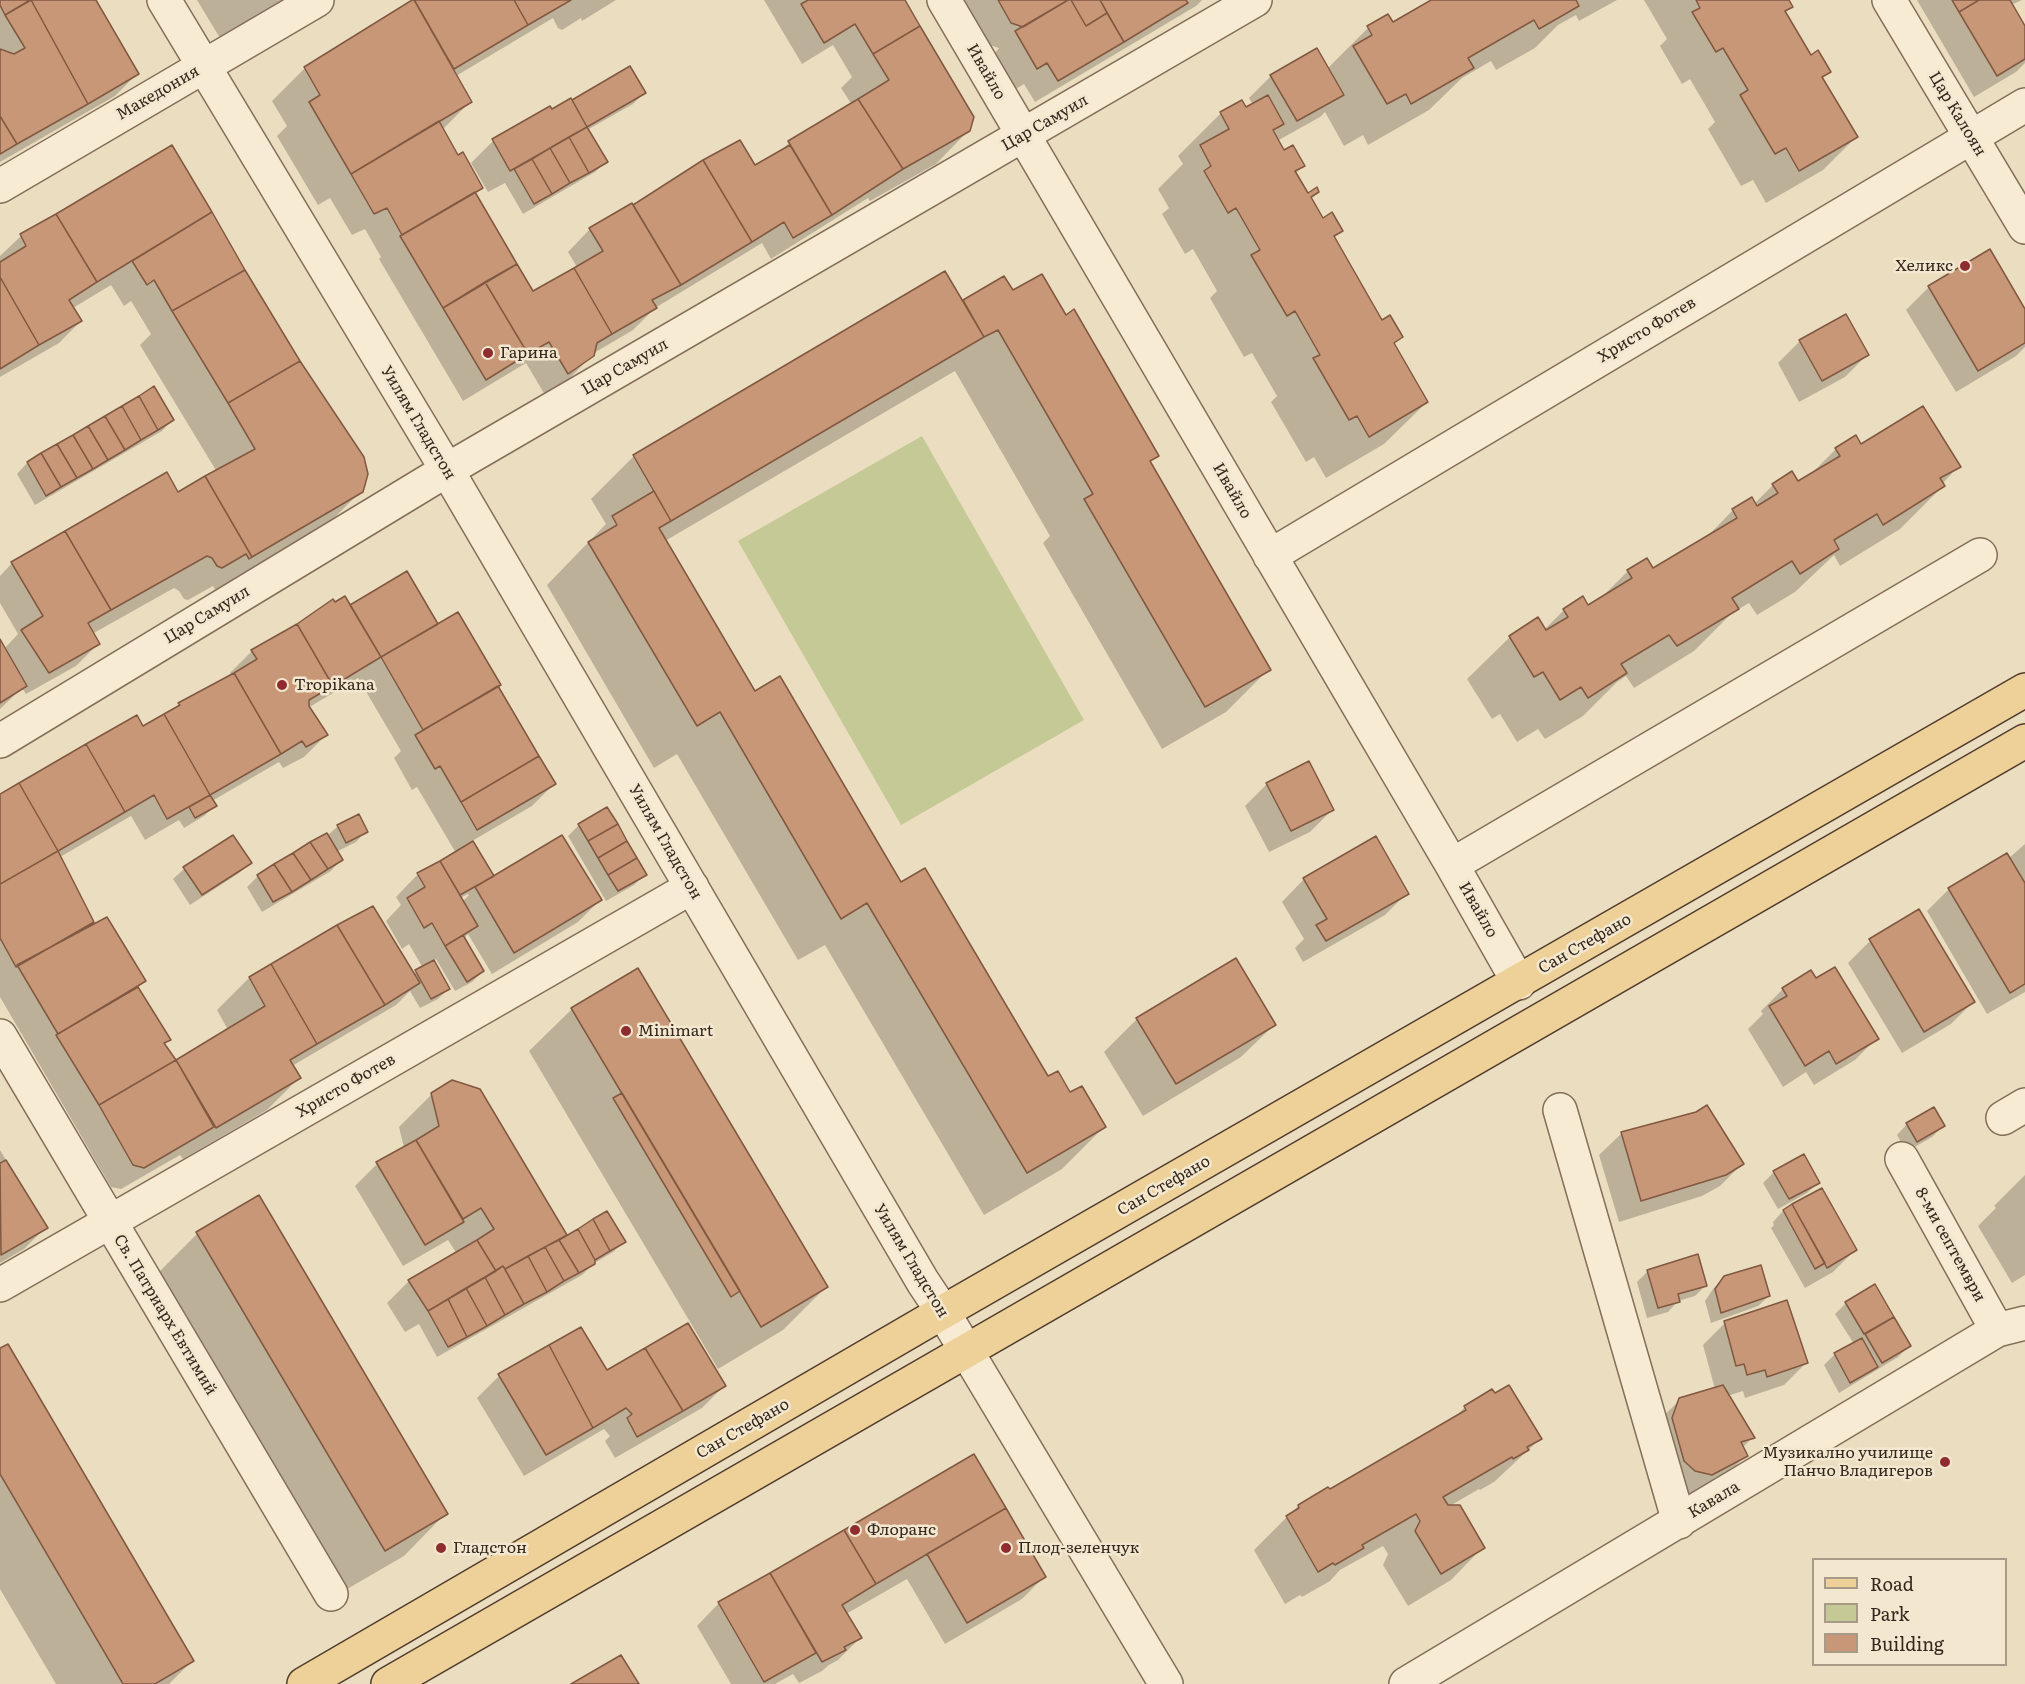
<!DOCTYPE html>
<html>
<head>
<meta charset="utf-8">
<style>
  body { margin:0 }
  #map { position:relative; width:2025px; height:1684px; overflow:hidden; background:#ebddc0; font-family:Literata,serif }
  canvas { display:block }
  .legend { position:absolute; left:1812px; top:1558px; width:195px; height:108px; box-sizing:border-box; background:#f3e8cf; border:2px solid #a79b88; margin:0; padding:8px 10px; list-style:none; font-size:18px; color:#34271d }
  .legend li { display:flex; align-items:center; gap:12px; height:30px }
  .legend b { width:30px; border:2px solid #a79b88 }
</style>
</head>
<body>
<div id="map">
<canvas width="2025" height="1684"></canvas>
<ul class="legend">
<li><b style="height:8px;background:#eed199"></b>Road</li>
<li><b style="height:16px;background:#c4c995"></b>Park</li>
<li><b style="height:16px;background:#c89777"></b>Building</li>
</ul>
</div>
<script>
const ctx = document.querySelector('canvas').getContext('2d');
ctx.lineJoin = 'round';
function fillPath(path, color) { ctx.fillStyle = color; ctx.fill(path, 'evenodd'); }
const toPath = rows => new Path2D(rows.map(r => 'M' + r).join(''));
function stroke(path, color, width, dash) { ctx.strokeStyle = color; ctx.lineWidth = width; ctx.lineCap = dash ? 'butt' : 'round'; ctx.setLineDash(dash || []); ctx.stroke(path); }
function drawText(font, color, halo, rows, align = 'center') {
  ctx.font = font + ' Literata,serif'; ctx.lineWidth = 5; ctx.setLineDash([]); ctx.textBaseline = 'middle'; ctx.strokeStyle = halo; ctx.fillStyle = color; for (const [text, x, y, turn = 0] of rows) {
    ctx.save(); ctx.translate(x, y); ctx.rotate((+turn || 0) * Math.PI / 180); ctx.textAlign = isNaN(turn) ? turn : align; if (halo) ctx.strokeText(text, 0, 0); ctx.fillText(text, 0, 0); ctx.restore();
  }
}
fillPath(toPath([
  [922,436,1084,720,901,825,738,541]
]), '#c4c995');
fillPath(toPath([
  [0,0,94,0,137,74,115,96,0,162],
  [197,0,282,0,220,38],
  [419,0,616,0,582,21,581,18,562,30,558,28,553,18,456,76,471,101,442,130,458,157,481,187,475,194,532,294,577,267,568,252,590,229,631,205,632,207,754,167,779,152,789,143,852,105,841,88,852,77,833,45,802,64,764,0,903,0,969,130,936,164,870,201,868,198,771,259,762,243,655,308,633,330,594,353,570,378,545,395,526,363,463,401,379,259,381,257,365,229,352,235,330,198,318,205,277,136,287,126,272,101,305,68],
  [963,0,1202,0,1196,6,1035,102,1024,84,1014,90,994,54,999,48,989,45],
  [1434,0,1617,0,1579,21,1576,15,1558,25,1535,48,1496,70,1491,61,1462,78,1429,110,1368,145,1363,135,1344,146,1325,112,1320,117,1277,141,1283,152,1303,166,1295,174,1307,195,1318,192,1310,200,1322,220,1341,231,1333,239,1381,322,1401,337,1393,344,1427,402,1384,444,1326,478,1314,457,1306,462,1271,402,1277,396,1252,353,1244,357,1210,298,1217,291,1193,249,1185,254,1162,214,1169,208,1158,189,1183,164,1178,156,1221,113,1241,102,1246,110,1253,105,1249,98,1271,76,1327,69,1368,28,1392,24],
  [1644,0,1787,0,1791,6,1785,12,1810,57,1829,72,1822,79,1856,137,1823,170,1766,203,1753,180,1741,186,1708,129,1715,122,1690,79,1682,84,1660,46,1667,39],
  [1917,0,2022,0,2011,5,2025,29,2025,63,2016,72,1974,97],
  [644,93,633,104,587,130,606,162,595,172,523,214,505,183,488,192,471,163,493,141,571,102],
  [171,147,211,213,361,491,328,524,216,591,213,586,188,600,184,599,179,591,174,588,92,634,98,644,76,666,26,694,22,688,0,709,0,642,4,649,18,634,0,603,0,576,12,563,177,494,217,472,140,345,151,334,131,301,124,306,111,285,73,308,81,321,59,343,0,377,0,256,21,236],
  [1989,251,2025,312,2025,347,2016,356,1956,392,1906,310,1928,288],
  [1004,278,1012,292,1065,317,1157,455,1149,463,1269,669,1226,712,1162,749,1043,543,1050,536,955,371,665,541,754,693,1048,1078,1070,1094,1104,1127,1062,1169,984,1215,825,945,798,960,677,754,654,768,547,585,606,524,591,499,634,456,962,302],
  [1800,341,1867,355,1845,377,1799,402,1778,363],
  [154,388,172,420,162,431,35,505,17,474,27,463],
  [1855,437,1861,446,1959,466,1942,484,1943,486,1900,529,1840,566,1834,555,1795,592,1757,615,1749,603,1732,613,1694,651,1634,688,1626,676,1617,682,1583,716,1545,739,1538,729,1517,742,1500,714,1492,719,1467,679,1510,637,1544,630,1564,610,1588,607,1599,600,1628,571,1646,560,1653,570,1704,540,1733,510,1754,504,1773,485,1792,473,1797,483,1807,478,1836,449],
  [350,607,438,626,497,687,554,784,532,806,472,841,493,878,600,900,578,922,492,974,468,934,463,939,483,971,472,982,455,991,436,959,433,961,449,988,438,999,420,1008,410,991,396,1005,292,1066,299,1078,267,1110,183,1159,180,1155,121,1189,111,1187,0,997,0,796,143,728,170,712,179,704,232,676,230,673,252,651],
  [358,678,401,751,394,758,412,790,417,787,456,853,418,874,396,897,401,905,386,921,402,949,409,944,423,968,413,974,249,978,217,1010,228,1030,175,1063,164,1045,169,1040,137,989,144,981,94,924,60,857,131,816,145,840,179,820,184,828,204,816,215,806,212,801,279,762,283,768,304,757,326,735,308,708],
  [468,894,469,895,462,902,460,898],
  [1267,784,1332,810,1310,832,1269,852,1245,806],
  [579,825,645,874,634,885,606,901,568,836],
  [338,826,366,831,356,842,336,852,341,860,331,871,262,912,247,887,258,876,327,836],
  [233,837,250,863,239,873,190,905,173,879,184,869],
  [2025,844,2025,992,1987,1014,1927,911,1949,889,2009,858],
  [1304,879,1407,893,1385,915,1303,962,1295,948,1304,939,1282,902],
  [1919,911,1973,1002,1951,1024,1902,1053,1848,963,1870,941],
  [1783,989,1877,1038,1855,1060,1814,1085,1806,1072,1783,1087,1748,1029,1763,1014,1761,1011],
  [572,1009,826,1287,783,1330,718,1369,529,1051],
  [1137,1019,1274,1025,1241,1057,1143,1116,1104,1052],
  [479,1090,566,1236,624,1242,613,1252,593,1264,582,1275,437,1357,419,1324,405,1332,387,1303,409,1281,457,1254,448,1240,403,1266,355,1186,377,1164,404,1148,399,1127,432,1094],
  [1907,1124,1943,1126,1932,1137,1906,1152,1897,1135],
  [1622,1133,1742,1164,1720,1186,1702,1196,1619,1222,1599,1155],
  [0,1150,46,1227,24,1249,0,1263],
  [1774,1172,1818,1183,1807,1193,1778,1209,1763,1183],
  [2025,1175,2025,1275,2012,1283,1978,1226,1996,1208,1994,1206],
  [1793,1206,1855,1250,1833,1272,1805,1288,1771,1228,1774,1225,1773,1222,1783,1211],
  [197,1234,446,1513,404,1556,342,1592,155,1276],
  [1648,1271,1706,1285,1695,1296,1678,1301,1668,1312,1647,1318,1637,1282],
  [1724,1277,1769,1296,1758,1306,1711,1323,1705,1301,1713,1289],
  [1874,1286,1909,1346,1898,1357,1839,1393,1824,1365,1835,1354,1854,1344,1835,1314,1846,1303],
  [1725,1323,1807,1362,1784,1385,1745,1398,1743,1391,1727,1396,1753,1437,1742,1448,1746,1455,1724,1478,1689,1496,1657,1422,1680,1400,1715,1389,1703,1345],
  [581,1329,607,1372,724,1386,702,1408,615,1458,605,1441,610,1436,604,1429,524,1476,477,1398,499,1376],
  [0,1350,192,1661,169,1684,56,1684,0,1589],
  [1465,1407,1540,1439,1494,1482,1480,1490,1479,1489,1448,1507,1483,1547,1451,1580,1408,1606,1383,1565,1388,1554,1383,1546,1340,1570,1330,1581,1302,1597,1300,1595,1285,1604,1254,1550,1298,1506,1330,1491,1452,1420],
  [846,1531,1045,1576,1022,1599,945,1644,907,1579,846,1614,860,1638,838,1660,829,1665,822,1671,799,1683,793,1674,775,1684,731,1684,697,1626,719,1603]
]), '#0003');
const building = toPath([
  [0,0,30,0,5,15,0,5,0,0],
  [31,0,88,104,17,144,0,116,0,49,14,54,25,48,5,15,31,0],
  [31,0,96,0,139,74,88,104,31,0],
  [412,0,414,0,472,102,351,174,309,102,320,95,304,67,412,0],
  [416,0,514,0,528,25,454,69,415,1,416,0],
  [514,0,571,0,528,25,514,0],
  [808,0,905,0,920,26,873,54,855,24,824,43,801,4,808,0],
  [998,0,1068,0,1023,27,1011,23,998,0],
  [1068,0,1071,0,1086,26,1107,13,1124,42,1058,81,1047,63,1037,69,1015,31,1068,0],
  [1071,0,1100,0,1107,13,1086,26,1071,0],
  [1100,0,1186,0,1188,3,1124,42,1100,0],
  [1431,0,1576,0,1579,6,1539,29,1534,20,1468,58,1474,68,1411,104,1406,94,1387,104,1353,46,1372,35,1367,26,1388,14,1393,22,1431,0],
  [1696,0,1789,0,1793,7,1785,11,1811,55,1818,50,1831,72,1822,77,1858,137,1799,171,1786,148,1775,154,1740,95,1748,90,1723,48,1716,52,1692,12,1700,8,1696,0],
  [1952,0,1979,0,1959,12,1952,0],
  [1979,0,2010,0,2025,26,2025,59,1997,76,1959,12,1979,0],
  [920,26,974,117,970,131,903,169,858,99,889,80,873,54,920,26],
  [1317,48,1344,95,1297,121,1270,75,1317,48],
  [630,66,646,93,587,127,572,100,630,66],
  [1268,95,1284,124,1273,130,1284,150,1293,145,1305,166,1295,171,1308,193,1317,187,1319,192,1311,197,1323,218,1332,212,1343,231,1334,236,1382,320,1390,315,1403,337,1394,343,1428,402,1369,437,1357,416,1349,420,1313,358,1320,355,1295,311,1287,316,1251,255,1260,250,1236,208,1228,213,1204,171,1211,166,1200,145,1229,129,1220,112,1242,100,1246,107,1268,95],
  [571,98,587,127,510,171,492,139,550,106,552,109,571,98],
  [858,99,903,169,832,215,788,141,858,99],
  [0,116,17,144,0,154,0,116],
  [439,121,458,155,463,152,483,188,402,235,387,208,374,214,351,174,439,121],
  [587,127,608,162,589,173,569,137,587,127],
  [569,137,589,173,570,183,550,148,569,137],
  [740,140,755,165,790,145,832,215,793,238,784,222,752,242,703,160,740,140],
  [172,145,212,212,97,282,56,214,172,145],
  [550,148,570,183,552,194,532,159,550,148],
  [532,159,552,194,534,204,514,169,532,159],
  [703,160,752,242,681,285,633,205,703,160],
  [475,192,517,264,443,308,400,236,475,192],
  [632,203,681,285,652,300,657,308,612,334,574,268,603,251,589,228,632,203],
  [212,212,245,270,172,311,154,280,147,285,132,261,212,212],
  [56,214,97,282,69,300,82,321,39,345,0,277,0,262,26,246,20,234,56,214],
  [1990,249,2025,309,2025,343,1978,371,1928,286,1990,249],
  [517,264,533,291,574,268,612,334,597,343,594,356,568,374,549,342,528,354,485,282,517,264],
  [245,270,300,361,228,403,172,311,245,270],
  [945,271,984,337,671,521,633,455,945,271],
  [1042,274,1066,315,1074,309,1159,456,1150,461,1271,670,1205,707,1084,499,1093,494,998,330,984,337,963,300,1004,276,1013,290,1042,274],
  [0,277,39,345,0,369,0,277],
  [485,282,528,354,486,380,443,308,485,282],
  [1846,314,1869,355,1822,381,1799,340,1846,314],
  [300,361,364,457,368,474,363,492,252,557,205,476,255,449,228,403,300,361],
  [154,386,174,420,158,430,139,396,154,386],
  [139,396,158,430,141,440,122,406,139,396],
  [122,406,141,440,125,450,105,416,122,406],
  [1923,406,1961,467,1940,478,1945,486,1883,525,1877,514,1834,540,1839,549,1800,574,1792,561,1732,598,1739,609,1677,646,1669,635,1621,664,1627,673,1588,698,1581,687,1560,700,1543,672,1534,677,1509,636,1538,617,1546,630,1568,617,1563,609,1583,596,1588,605,1632,578,1627,570,1647,558,1653,568,1737,518,1732,509,1752,497,1757,506,1778,493,1772,484,1792,471,1798,481,1840,456,1835,448,1856,435,1861,444,1923,406],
  [105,416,125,450,108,460,88,426,105,416],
  [88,426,108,460,93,469,73,435,88,426],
  [73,435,93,469,77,478,57,444,73,435],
  [57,444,77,478,61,487,41,453,57,444],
  [41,453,61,487,46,496,27,462,41,453],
  [167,472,178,492,205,476,252,557,249,559,246,554,222,568,217,566,212,558,207,556,111,610,65,531,167,472],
  [654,491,671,521,659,528,755,691,780,676,901,882,925,868,1048,1076,1058,1071,1070,1092,1082,1086,1106,1127,1027,1173,867,903,841,919,720,712,697,726,588,542,617,525,612,516,654,491],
  [65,531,111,610,88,623,100,644,49,673,21,630,43,616,11,562,65,531],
  [407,571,438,624,381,657,350,605,407,571],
  [345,596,381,657,333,686,297,624,333,599,335,602,345,596],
  [458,612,501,685,423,730,381,657,458,612],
  [297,624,333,686,309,700,309,706,328,735,306,747,302,741,281,754,234,673,257,659,251,650,297,624],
  [0,639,27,686,0,703,0,639],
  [234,673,281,754,210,795,164,714,180,705,178,703,234,673],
  [498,686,539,756,461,802,440,766,435,769,415,735,498,686],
  [164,714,210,795,167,819,154,795,125,812,86,744,137,715,143,726,164,714],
  [86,744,125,812,58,851,19,783,86,744],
  [539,756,556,784,477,830,461,802,539,756],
  [1309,761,1334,810,1291,831,1266,783,1309,761],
  [19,783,58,851,0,884,0,794,19,783],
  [210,795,217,806,195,818,189,807,210,795],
  [607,807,618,824,588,841,578,824,607,807],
  [359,814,368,832,346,843,337,825,359,814],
  [618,824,627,841,598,858,588,841,618,824],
  [327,833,343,860,328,869,310,842,327,833],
  [233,835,252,863,202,895,183,867,233,835],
  [562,835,602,900,514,953,475,887,562,835],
  [1376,836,1409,894,1326,941,1316,925,1327,919,1303,878,1376,836],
  [473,841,494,876,460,895,440,861,473,841],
  [627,841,637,858,608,875,598,858,627,841],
  [310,842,328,869,311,880,293,853,310,842],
  [58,851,94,922,16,967,0,938,0,884,58,851],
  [293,853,311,880,292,892,274,864,293,853],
  [2007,853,2025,883,2025,984,2010,993,1948,888,2007,853],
  [637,858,647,875,618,891,608,875,637,858],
  [440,861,478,926,445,946,432,923,424,928,407,898,425,887,417,873,440,861],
  [274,864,292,892,273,902,257,875,274,864],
  [373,906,420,983,385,1005,337,925,373,906],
  [1919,909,1975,1002,1924,1032,1869,939,1919,909],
  [107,917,146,981,58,1034,17,965,107,917],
  [337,925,385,1005,317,1044,271,964,337,925],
  [463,935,484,971,467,982,445,946,463,935],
  [1236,958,1276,1025,1176,1084,1136,1018,1236,958],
  [434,960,450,989,431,999,415,970,434,960],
  [271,964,317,1044,290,1060,301,1078,216,1128,176,1060,265,1006,249,977,271,964],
  [1835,967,1879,1039,1836,1064,1829,1051,1805,1066,1769,1006,1787,996,1782,988,1811,970,1816,978,1835,967],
  [638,968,828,1287,761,1327,571,1008,638,968],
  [138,987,171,1040,164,1043,176,1060,99,1105,56,1035,138,987],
  [176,1060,214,1127,144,1168,133,1165,99,1105,176,1060],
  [452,1080,480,1089,567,1235,505,1269,503,1266,496,1271,477,1240,494,1229,481,1208,463,1219,416,1140,439,1126,431,1093,452,1080],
  [622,1093,740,1291,731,1297,613,1098,622,1093],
  [1707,1105,1744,1164,1726,1175,1641,1201,1621,1132,1696,1112,1707,1105],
  [1934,1107,1945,1126,1917,1142,1906,1123,1934,1107],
  [416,1140,464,1222,425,1245,376,1162,416,1140],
  [1804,1154,1820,1183,1789,1199,1773,1171,1804,1154],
  [6,1160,48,1228,1,1255,0,1163,6,1160],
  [1822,1188,1857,1250,1827,1268,1792,1204,1822,1188],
  [259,1195,448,1514,385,1551,196,1232,259,1195],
  [1792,1204,1825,1263,1815,1269,1783,1210,1792,1204],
  [607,1211,626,1242,610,1251,593,1219,607,1211],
  [593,1219,610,1251,595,1260,578,1229,593,1219],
  [578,1229,595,1260,595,1264,579,1273,559,1240,578,1229],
  [477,1240,496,1271,428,1311,408,1280,477,1240],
  [559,1240,579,1273,564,1281,545,1247,559,1240],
  [545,1247,564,1281,547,1292,528,1256,545,1247],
  [1698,1254,1707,1286,1678,1294,1680,1302,1658,1308,1647,1270,1698,1254],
  [528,1256,547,1292,524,1304,505,1269,528,1256],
  [1761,1265,1770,1296,1721,1313,1715,1289,1724,1276,1761,1265],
  [503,1266,524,1304,505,1315,485,1277,503,1266],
  [485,1277,505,1315,487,1326,466,1288,485,1277],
  [1875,1284,1894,1317,1864,1334,1845,1302,1875,1284],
  [466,1288,487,1326,467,1337,448,1299,466,1288],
  [448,1299,467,1337,448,1347,428,1311,448,1299],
  [1787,1300,1808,1363,1767,1377,1765,1370,1747,1375,1744,1364,1736,1366,1724,1321,1787,1300],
  [1894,1317,1911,1346,1882,1363,1865,1334,1894,1317],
  [688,1323,726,1386,683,1411,645,1348,688,1323],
  [581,1327,607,1370,645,1348,683,1411,637,1437,627,1418,632,1414,626,1408,593,1428,549,1345,581,1327],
  [1862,1338,1878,1367,1850,1383,1834,1353,1862,1338],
  [8,1344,194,1661,155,1684,123,1684,0,1474,0,1348,8,1344],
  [549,1345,593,1428,546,1455,498,1374,549,1345],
  [1509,1385,1542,1439,1527,1447,1529,1450,1513,1459,1512,1457,1443,1497,1448,1505,1460,1505,1485,1548,1441,1574,1415,1531,1420,1521,1416,1514,1362,1545,1364,1548,1335,1565,1333,1563,1318,1572,1286,1516,1299,1508,1298,1505,1328,1487,1330,1489,1466,1410,1464,1406,1492,1389,1495,1393,1509,1385],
  [1723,1385,1755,1438,1741,1442,1748,1456,1712,1475,1695,1471,1684,1461,1672,1418,1679,1398,1723,1385],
  [974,1454,1006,1508,876,1584,844,1530,974,1454],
  [1006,1508,1046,1577,967,1623,927,1554,1006,1508],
  [844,1530,876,1584,842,1605,862,1638,844,1647,846,1650,822,1662,770,1573,844,1530],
  [770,1573,816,1653,764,1682,718,1602,770,1573],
  [621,1655,639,1684,571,1684,621,1655]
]);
fillPath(building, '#c89777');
stroke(building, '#815840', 1.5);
const minor = toPath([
  [164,0,447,470,923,1282,943,1312,1166,1684],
  [944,0,1452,865,1519,983],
  [1889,0,2025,227],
  [0,186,317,0],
  [1270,556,2025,105],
  [0,741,447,470,1255,0],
  [1452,865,1980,555],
  [0,1036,331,1594],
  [1560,1110,1679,1522],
  [2003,1118,2025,1105],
  [1902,1159,1997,1330],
  [0,1285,692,887],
  [1406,1684,1997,1330,2025,1323]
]);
const major = toPath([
  [304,1684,943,1312,2025,690],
  [388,1684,2025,741]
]);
stroke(minor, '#846f59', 36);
stroke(major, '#513d2d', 36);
stroke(minor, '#f7ebd3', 33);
stroke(major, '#eed199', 33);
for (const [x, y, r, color] of [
  [1965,266,6,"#902c2f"],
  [488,353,6,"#902c2f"],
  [282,685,6,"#902c2f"],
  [626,1031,6,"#902c2f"],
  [1945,1462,6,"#902c2f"],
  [855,1530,6,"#902c2f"],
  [441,1548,6,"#902c2f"],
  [1006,1548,6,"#902c2f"]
]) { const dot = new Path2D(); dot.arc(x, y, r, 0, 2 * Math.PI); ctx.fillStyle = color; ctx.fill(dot); stroke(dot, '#f3e8cf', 2); }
drawText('16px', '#34271d', '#f3e8cf', [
  ["Ивайло",986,72,60],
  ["Македония",158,93,-30],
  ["Цар Калоян",1957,114,59],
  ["Цар Самуил",1045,123,-30],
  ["Христо Фотев",1647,330,-31],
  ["Цар Самуил",625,367,-30],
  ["Уилям Гладстон",418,423,59],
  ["Ивайло",1232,491,60],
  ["Цар Самуил",207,615,-31],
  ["Уилям Гладстон",665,842,60],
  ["Ивайло",1478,910,60],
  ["Сан Стефано",1585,944,-30],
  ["Христо Фотев",346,1086,-30],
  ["Сан Стефано",1164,1186,-30],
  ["8-ми септември",1950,1245,61],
  ["Уилям Гладстон",911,1261,59],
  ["Св. Патриарх Евтимий",165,1315,59],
  ["Сан Стефано",743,1429,-30],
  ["Кавала",1714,1500,-31]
]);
drawText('16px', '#34271d', '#f3e8cf', [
  ["Хеликс",1953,266,"right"],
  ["Гарина",500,353],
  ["Tropikana",294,685],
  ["Minimart",638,1031],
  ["Музикално училище",1933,1453,"right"],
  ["Панчо Владигеров",1933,1471,"right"],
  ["Флоранс",867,1530],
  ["Гладстон",453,1548],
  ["Плод-зеленчук",1018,1548]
], 'left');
</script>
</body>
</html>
